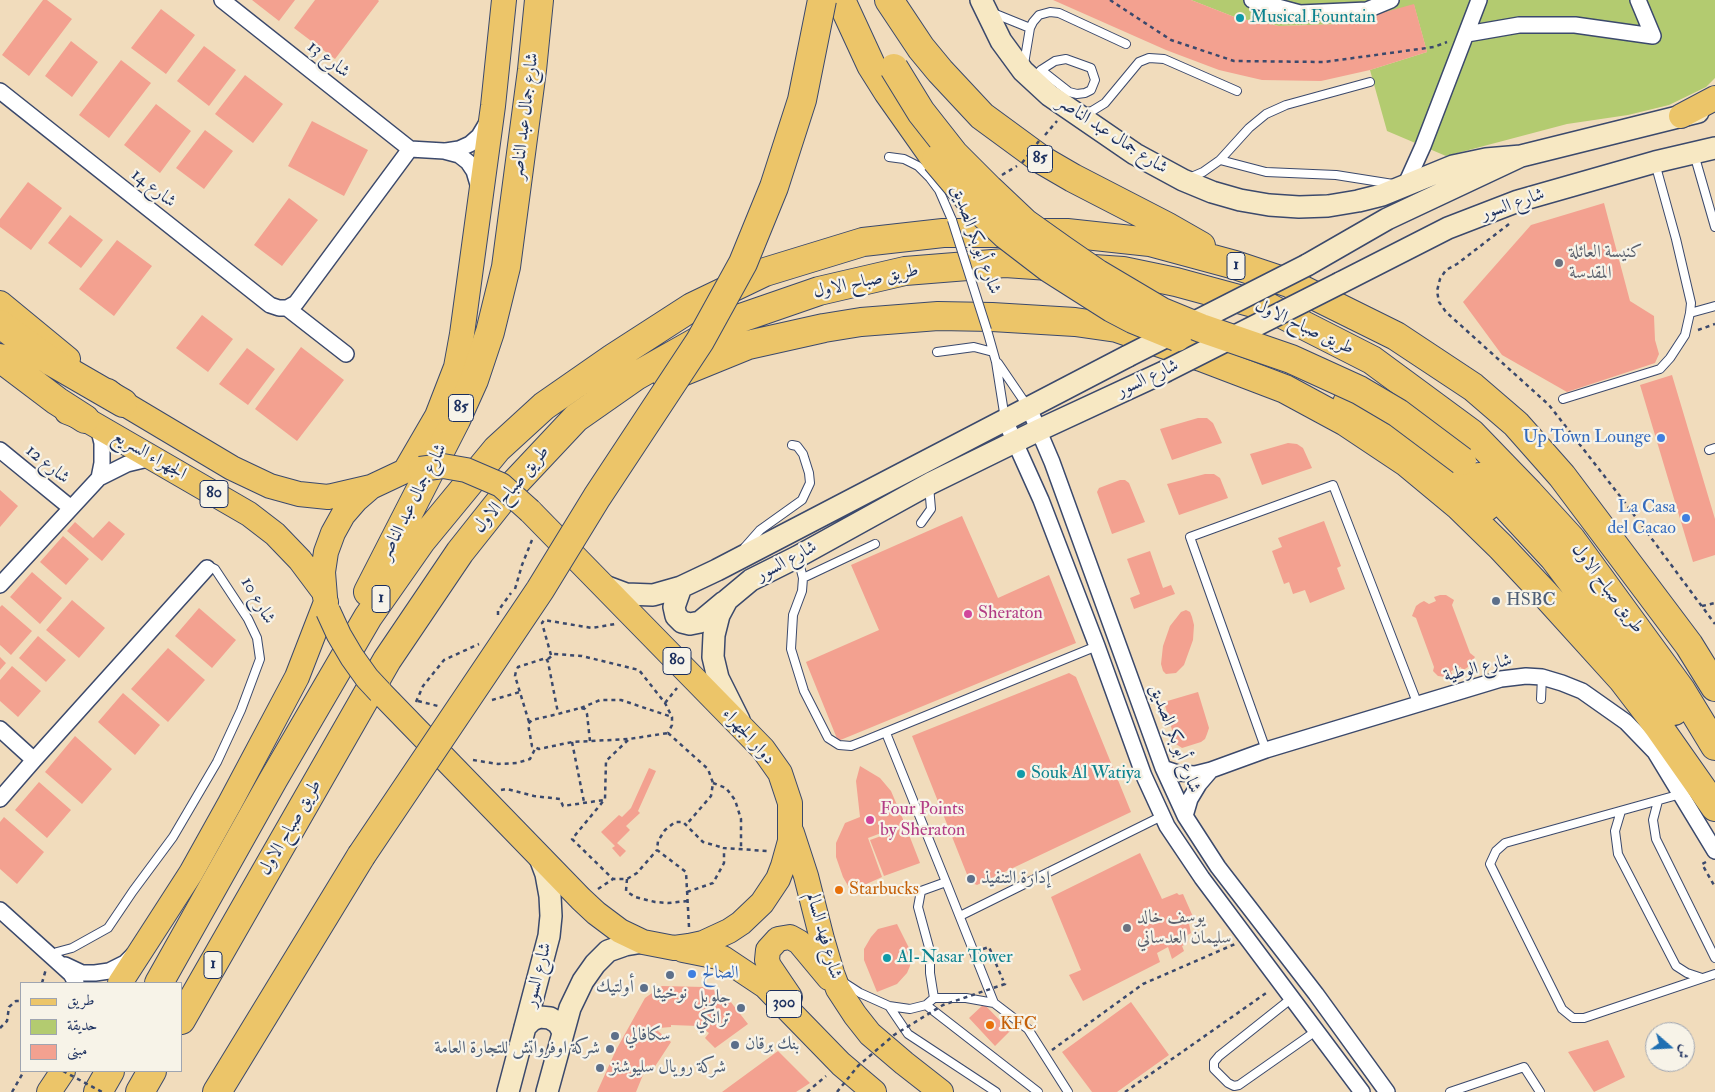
<!DOCTYPE html>
<html>
<head>
<meta charset="utf-8">
<style>
	body { margin:0 }
	#map { position:relative; width:1715px; height:1092px; overflow:hidden; background:#f1dcbc; font-family:"IM FELL Double Pica",Amiri,serif }
	canvas { display:block }
	.legend { position:absolute; left:20px; top:982px; width:162px; height:90px; box-sizing:border-box; background:#f7f3e8; border:1px solid #9fa5b1; margin:0; padding:6px 9px; list-style:none; font-size:15px; color:#1b2f5e }
	.legend li { display:flex; align-items:center; gap:10px; height:25px }
	.legend b { width:25px; border:1px solid #9fa5b1 }
	.north { position:absolute; left:1645px; top:1022px; width:50px; height:50px; box-sizing:border-box; background:#f7f3e8; border:1px solid #9fa5b1; border-radius:50%; rotate:109deg; font-size:14px; font-weight:700; line-height:20px; text-align:center; color:#1b2f5e }
	.north::after { content:''; display:block; margin:auto; width:18px; height:22px; background:#1f6fb2; clip-path:polygon(50% 0,100% 100%,50% 72%,0 100%) }
</style>
</head>
<body>
<div id="map">
<canvas width="1715" height="1092"></canvas>
<ul class="legend">
<li><b style="height:6px;background:#ecc569"></b>طريق</li>
<li><b style="height:14px;background:#b3cb70"></b>حديقة</li>
<li><b style="height:14px;background:#f3a190"></b>مبنى</li>
</ul>
<div class="north">ش</div>
</div>
<script>
const context = document.querySelector('canvas').getContext('2d');
context.lineJoin = 'round';
function paint(path, color) {
  context.fillStyle = color;
  context.fill(path, 'evenodd');
}
function poly(rows) {
  const path = new Path2D();
  for (const r of rows) {
    path.moveTo(r[0], r[1]);
    for (let i = 2; i < r.length; i += 2) path.lineTo(r[i], r[i + 1]);
  }
  return path;
}
function strokePath(path, color, width, dash) {
  context.strokeStyle = color;
  context.lineWidth = width;
  context.lineCap = dash ? 'butt' : 'round';
  context.setLineDash(dash || []);
  context.stroke(path);
}
function write(font, color, halo, rows, align = 'center') {
  context.font = font + ' "IM FELL Double Pica",Amiri,serif';
  context.lineWidth = 4.5;
  context.setLineDash([]);
  context.textBaseline = 'middle';
  context.strokeStyle = halo;
  context.fillStyle = color;
  for (const [text, x, y, turn = 0] of rows) {
    context.save();
    context.translate(x, y);
    context.rotate((+turn || 0) * Math.PI / 180);
    context.textAlign = isNaN(turn) ? turn : align;
    if (halo) context.strokeText(text, 0, 0);
    context.fillText(text, 0, 0);
    context.restore();
  }
}
paint(poly([
	[1191,0,1715,0,1715,78,1706,87,1669,105,1628,115,1567,124,1446,156,1387,131,1370,70,1427,52,1414,5,1342,24,1279,26,1237,18]
]), '#b3cb70');
paint(poly([
	[43,0,47,0,72,19,29,76,2,55],
	[252,0,295,0,279,21],
	[315,0,378,0,379,1,335,59,294,28],
	[1053,0,1191,0,1237,18,1279,26,1342,24,1414,4,1427,52,1370,70,1321,81,1262,80,1219,70,1166,50],
	[161,9,195,35,166,74,131,48],
	[71,41,98,62,72,97,45,76],
	[204,46,236,70,209,106,177,81],
	[121,60,151,83,109,138,79,115],
	[245,75,283,104,253,143,215,114],
	[156,104,191,131,160,173,124,145],
	[312,121,368,150,344,196,288,166],
	[205,130,233,151,204,189,176,168],
	[28,182,62,208,31,250,0,227,0,219],
	[289,198,318,220,282,266,254,245],
	[1604,203,1630,301,1654,316,1655,340,1659,354,1655,363,1567,392,1502,355,1463,302,1531,225],
	[70,215,103,240,81,268,48,243],
	[117,240,152,266,114,316,79,289],
	[202,315,233,339,208,372,176,348],
	[301,347,344,380,297,441,255,409],
	[247,348,275,369,248,405,219,384],
	[1672,375,1715,519,1715,555,1693,562,1640,385],
	[1198,418,1207,418,1213,423,1222,443,1172,460,1160,429],
	[1288,443,1297,444,1303,448,1312,468,1262,485,1250,454],
	[1205,474,1214,474,1220,478,1228,498,1179,515,1167,484],
	[1120,480,1125,480,1129,483,1145,522,1112,534,1097,492,1099,488],
	[0,490,18,506,0,527],
	[962,516,998,598,1049,575,1076,643,838,741,806,662,879,630,851,565],
	[109,521,125,534,102,561,67,531,75,522,93,538],
	[1324,521,1341,566,1337,568,1345,589,1310,603,1305,590,1293,594,1289,582,1284,584,1272,551,1282,547,1278,538],
	[63,536,89,559,66,585,40,562],
	[1150,551,1163,588,1171,585,1175,594,1134,609,1130,598,1140,594,1127,559],
	[32,572,62,598,40,624,10,597],
	[1440,595,1446,595,1454,600,1452,605,1470,653,1475,657,1468,667,1462,671,1461,667,1451,671,1452,674,1445,677,1438,676,1433,671,1434,667,1416,618,1412,616,1416,606,1420,603,1424,601,1429,604,1436,601,1434,597],
	[72,600,105,628,79,658,46,630],
	[2,605,32,631,11,655,0,645,0,607],
	[199,608,236,640,212,668,175,636],
	[1186,610,1190,612,1192,617,1194,625,1193,640,1184,665,1176,673,1166,674,1163,671,1161,664,1163,646,1170,626,1181,612],
	[38,636,66,660,46,682,19,658],
	[168,648,205,680,168,722,131,689],
	[0,657,6,663,0,670],
	[12,666,41,691,18,717,0,701,0,680],
	[1069,673,1076,677,1131,812,977,885,970,882,912,736],
	[1198,692,1209,728,1207,734,1205,739,1201,742,1182,748,1176,744,1164,702],
	[123,693,160,725,135,755,98,722],
	[75,736,112,769,82,804,45,772],
	[860,766,880,778,891,791,905,824,868,838,882,877,851,891,843,877,836,857,836,843,845,823,860,817,856,781],
	[649,768,656,771,638,811,640,813,626,826,630,830,617,843,626,851,620,857,612,848,615,846,601,832,619,815,622,817,631,808],
	[39,782,71,810,47,838,15,810],
	[4,817,44,852,17,884,0,869,0,822],
	[906,827,920,863,884,876,870,840],
	[1140,853,1162,899,1177,893,1179,895,1183,894,1194,919,1189,924,1191,933,1186,936,1188,943,1182,946,1184,951,1172,959,1168,947,1157,953,1160,962,1083,1001,1069,975,1081,970,1051,897],
	[897,924,909,948,911,956,910,966,907,973,897,984,877,992,864,960,864,949,871,937,878,929],
	[662,986,704,987,714,990,730,1001,748,1024,715,1048,705,1038,709,1033,699,1026,671,1025,671,1027,659,1028,658,1031,671,1042,654,1068,647,1065,636,1092,597,1092,616,1050,645,998],
	[1131,1002,1169,1055,1117,1092,1092,1092,1062,1052],
	[984,1004,1010,1031,995,1046,969,1018],
	[1608,1040,1625,1077,1594,1092,1568,1052],
	[778,1051,810,1083,796,1092,722,1092]
]), '#f3a190');
const lane = poly([
	[993,13,1030,28],
	[1024,64,1030,28,1033,22,1039,15,1050,12,1059,13,1126,44],
	[1032,79,1041,70,1055,61,1066,59,1091,68,1095,80,1091,90,1085,93,1077,94,1069,92,1041,70],
	[1083,113,1092,111,1105,103,1139,62,1149,58,1164,59,1237,91],
	[1694,154,1715,227],
	[889,157,904,159,918,166,930,178,939,190,952,220],
	[1220,160,1266,172,1336,175,1393,184],
	[1189,178,1203,172,1220,160,1249,128,1266,114,1286,105,1370,82],
	[1690,313,1715,306],
	[987,330,996,362,1005,419],
	[937,352,974,347,993,352],
	[998,363,1028,407],
	[1563,399,1660,369,1670,358,1685,335,1690,313,1691,303,1676,239,1655,163],
	[1709,450,1715,448],
	[921,523,931,509,929,486],
	[745,547,760,530,802,500,810,483,809,473,803,454,797,446,792,445],
	[798,559,803,578,802,591,793,615,791,649,804,691,828,738,839,745,851,746,864,741,1097,646],
	[803,578,875,544],
	[1541,699,1542,677],
	[886,733,946,882],
	[1266,750,1190,537,1333,485,1418,705],
	[1681,794,1505,843,1496,851,1490,864,1562,1009,1573,1018,1584,1018,1715,974],
	[1658,801,1653,820,1656,839,1715,958],
	[1621,811,1615,831,1618,854,1676,966,1687,973,1702,978],
	[960,916,1162,816],
	[52,956,57,952,72,948,108,928,133,891,173,837,217,762,241,710,260,659,257,638,248,619,215,569,211,567,207,568],
	[843,982,860,993,889,1006,908,1034,996,1092],
	[934,998,930,973,930,951,918,907,921,891,946,882,994,1003],
	[1292,998,1219,1056,1214,1062,1214,1069,1228,1083,1234,1086,1239,1085,1316,1031],
	[926,1005,1038,1092],
	[889,1006,910,1009,926,1005,934,998,966,998,994,1003,1028,1029,1068,1092],
	[1450,1092,1524,1067,1540,1092]
]);
const street = poly([
	[222,0,410,149],
	[1252,0,1300,13,1367,10,1391,0],
	[1467,34,1519,25,1575,25,1653,36,1638,0],
	[0,91,270,305,279,308,287,308,296,303,410,149],
	[410,149,444,151,459,155,468,162,474,171,479,188],
	[446,151,459,149,470,144,479,136,488,121],
	[1405,186,1423,146,1479,0],
	[287,308,346,354],
	[1029,408,1052,462,1163,768,1185,816,1218,867,1316,994,1387,1092],
	[1005,420,1041,500,1097,646,1144,776,1167,826,1202,878,1362,1092],
	[98,427,102,443,102,463,99,478],
	[0,450,71,508],
	[0,585,99,478,127,464,152,458],
	[0,729,34,760],
	[1163,768,1178,773,1195,774,1211,770,1266,750,1501,679,1526,676,1542,677,1562,683,1582,691,1626,722,1655,752,1715,851],
	[0,799,34,760,207,568],
	[1185,816,1190,799,1199,784,1211,770],
	[0,910,71,974,76,983],
	[65,965,82,973,95,973,109,971,125,963,133,955]
]);
const secondary = poly([
	[981,0,1001,41,1023,71,1049,95,1135,154,1183,180,1212,192,1240,200,1269,205,1299,207,1328,206,1358,201,1382,195,1453,166,1486,159,1521,156],
	[1307,265,1387,219,1521,156,1698,112],
	[1340,283,1448,228,1518,201,1655,162,1715,148],
	[602,585,626,594,653,595,681,587,717,570,1128,356],
	[681,587,674,607,676,616,682,622,690,624,700,622,724,602],
	[739,720,718,678,713,657,714,635,719,615,727,600,751,580,797,557,931,483,1039,430,1164,372],
	[525,1027,532,1020,540,1017,550,1018,558,1023,563,1032],
	[508,1092,549,936,551,916,550,896,546,874,540,858],
	[547,1092,570,1008,583,981,595,964,608,951,625,945,643,942]
]);
const primary = poly([
	[1681,116,1715,98],
	[0,303,68,359],
	[108,391,123,403,232,468,270,486,299,494,328,497,371,487],
	[67,412,85,419,249,514,275,534,300,560,324,592],
	[405,471,437,416,456,367,462,334,493,106,504,0],
	[325,597,323,572,326,552,333,533,343,515,356,500,371,487,405,471,420,469],
	[380,692,581,899,596,913,620,931,643,942,674,948,689,946,703,943,729,931,741,923,762,903,778,879,783,866,790,841,790,803,780,773,763,749,530,511],
	[792,833,806,876,822,939,832,973,838,989,855,1015,870,1034,904,1063,941,1092],
	[683,950,723,958,765,986,841,1064,874,1092],
	[120,983,191,873,230,803,297,677,326,602],
	[790,997,769,966,767,960,768,950,778,939,790,937,799,942,829,978],
	[49,1092,63,1071]
]);
const highway = poly([
	[841,0,871,65,888,92,936,160],
	[889,0,921,48,940,71,982,116,1042,160,1073,178,1166,226,1201,246],
	[0,324,52,362,123,403],
	[0,358,57,401,85,419],
	[667,378,748,345,824,328,861,322,938,316,992,317,1075,322,1117,328,1201,357,1285,389,1346,422,1406,462,1459,506,1501,547,1545,594,1622,679,1658,726,1715,807],
	[1347,403,1385,425,1446,468,1486,507],
	[1479,477,1554,558,1607,628,1674,711],
	[368,592,456,420,474,380,490,332,506,267,532,70,539,0],
	[159,983,273,780,368,617,422,540,497,449,544,406,613,358,692,307,765,272,863,242,943,233,1067,233,1150,242,1235,265,1289,283,1396,336,1473,387,1516,424,1562,476,1689,645,1715,687],
	[181,1020,387,660,460,552,514,484,576,418,636,376,735,320,819,291,905,271,1005,263,1123,271,1176,282,1268,307,1372,360,1471,433,1529,493,1571,539,1681,690,1715,746],
	[98,1092,110,1071],
	[140,1092,152,1071],
	[217,1092,361,856]
]);
strokePath(lane, '#3b496c', 10);
strokePath(street, '#3b496c', 18);
strokePath(secondary, '#3b496c', 24);
strokePath(primary, '#3b496c', 26);
strokePath(highway, '#3b496c', 30);
strokePath(poly([
	[1110,0,1171,40,1234,61,1324,62,1434,47,1447,42],
	[1045,135,1057,121],
	[1002,175,1017,166],
	[1509,224,1457,264,1446,270,1440,279,1437,291,1439,302,1446,312,1549,405,1623,500,1715,624],
	[1698,330,1715,324],
	[515,589,522,565,532,540],
	[1702,606,1715,603],
	[498,615,498,611,511,593],
	[551,655,542,623,544,620,592,628,615,624],
	[548,659,554,654,582,656,639,670,665,703,672,717,672,725,668,733],
	[492,700,520,692],
	[418,701,438,706],
	[416,702,423,686,444,660,479,644],
	[665,703,677,688],
	[581,708,600,700,621,700,672,717],
	[529,722,515,676,516,671,518,667,546,658,548,662,558,713],
	[668,733,708,769,713,783,711,796,686,825],
	[628,740,606,761,605,799,572,839,613,879,627,879,637,873,657,850],
	[590,741,587,714,585,709,580,708,558,714,532,720,528,724,532,746,539,749,572,742,629,739,668,733],
	[572,742,584,802],
	[473,760,498,764,517,763,530,759,535,749],
	[713,783,726,788,735,800,741,819,741,849],
	[501,790,507,789,534,796,560,799,563,806,604,800],
	[1706,862,1702,864,1715,887],
	[627,879,626,891,635,897,655,902,668,903,688,901],
	[598,889,613,879],
	[687,892,713,883,724,863,724,848,767,851],
	[689,927,686,872,657,850,658,841,665,830,675,822,683,822,703,842,724,848],
	[983,949,989,947,1002,978],
	[42,983,46,969],
	[0,1028,7,1021,9,1007,16,1001,21,1001],
	[1052,1050,1143,984,1235,944],
	[12,1092,24,1071],
	[807,1092,826,1076],
	[1125,1092,1269,991]
]), '#3b496c', 2.5, [4, 4]);
strokePath(lane, '#fff', 8);
strokePath(street, '#fff', 15);
strokePath(secondary, '#f7e8c3', 21);
strokePath(primary, '#ecc569', 24);
strokePath(highway, '#ecc569', 28);
const laneBridge = poly([
	[952,220,987,330]
]);
const secondaryBridge = poly([
	[1128,356,1307,265],
	[1164,372,1340,283]
]);
const primaryBridge = poly([
	[420,469,443,466,466,470,501,485,530,511],
	[328,611,339,635,352,657,367,678,380,692]
]);
const highwayBridge = poly([
	[894,68,921,112,954,154,989,189,1025,223,1063,250,1098,274,1162,312,1201,328,1291,359,1359,390,1398,413,1462,461],
	[936,160,974,205,1006,235,1049,268,1112,308,1133,319,1177,337],
	[361,856,540,590,597,497,700,341,743,263,774,187,802,100,822,0]
]);
strokePath(laneBridge, '#3b496c', 10, []);
strokePath(secondaryBridge, '#3b496c', 24, []);
strokePath(primaryBridge, '#3b496c', 26, []);
strokePath(highwayBridge, '#3b496c', 30, []);
strokePath(poly([
	[1022,163,1039,141],
	[63,1071,102,1092],
	[837,1092,858,1066,894,1035,943,1005,1005,984,1002,978]
]), '#3b496c', 2.5, [4, 4]);
strokePath(laneBridge, '#fff', 8);
strokePath(secondaryBridge, '#f7e8c3', 21);
strokePath(primaryBridge, '#ecc569', 24);
strokePath(highwayBridge, '#ecc569', 28);
for (const [x, y, r, color] of [
	[1240,18,5,"#0f9aa8"],
	[1559,263,5,"#6b7280"],
	[1661,438,5,"#3f7fe0"],
	[1686,518,5,"#3f7fe0"],
	[1496,601,5,"#5c6f8a"],
	[968,614,5,"#d1479c"],
	[1021,774,5,"#0f9aa8"],
	[870,820,5,"#d1479c"],
	[971,879,5,"#5c6f8a"],
	[839,890,5,"#e8710a"],
	[1127,928,5,"#6b7280"],
	[887,958,5,"#0f9aa8"],
	[692,974,5,"#3f7fe0"],
	[670,975,5,"#5c6f8a"],
	[644,988,5,"#5c6f8a"],
	[741,1008,5,"#5c6f8a"],
	[990,1025,5,"#e8710a"],
	[615,1036,5,"#5c6f8a"],
	[735,1045,5,"#5c6f8a"],
	[610,1049,5,"#5c6f8a"],
	[600,1068,5,"#5c6f8a"]
]) {
  const dot = new Path2D();
  dot.arc(x, y, r, 0, 2 * Math.PI);
  context.fillStyle = color;
  context.fill(dot);
  strokePath(dot, '#f7f3e8', 2);
}
for (const [x, y, w] of [
	[1040,159,25],
	[1236,266,18],
	[461,408,25],
	[214,494,28],
	[381,599,18],
	[677,661,28],
	[213,965,18],
	[784,1004,35]
]) {
  const box = new Path2D();
  box.roundRect(x - w / 2, y - 13.5, w, 27, 4);
  context.fillStyle = '#f7f3e8';
  context.fill(box);
  strokePath(box, '#1b2f5e', 1);
}
write('bold 16px', '#1b2f5e', null, [
	["85",1040,159],
	["1",1236,266],
	["85",461,408],
	["80",214,494],
	["1",381,599],
	["80",677,661],
	["1",213,965],
	["300",784,1004]
]);
write('18px', '#0d838f', '#f7f3e8', [
	["Musical Fountain",1250,18],
	["Souk Al Watiya",1031,774],
	["Al-Nasar Tower",897,958]
], 'left');
write('18px', '#1b2f5e', '#f7f3e8', [
	["شارع 13",328,60,38],
	["شارع جمال عبد الناصر",526,116,-83],
	["شارع جمال عبد الناصر",1112,136,33],
	["شارع 14",153,189,38],
	["شارع السور",1513,205,-19],
	["شارع أبو بكر الصديق",975,240,70],
	["طريق صباح الاول",866,282,-12],
	["طريق صباح الاول",1304,328,25],
	["شارع السور",1148,379,-25],
	["الجهراء السريع",149,456,30],
	["شارع 12",47,465,39],
	["طريق صباح الاول",512,490,-50],
	["شارع جمال عبد الناصر",414,502,-63],
	["شارع السور",787,562,-28],
	["طريق صباح الاول",1607,589,53],
	["شارع 10",257,601,60],
	["شارع الوطية",1478,669,-14],
	["دوار الجهراء",748,737,48],
	["شارع أبو بكر الصديق",1174,739,69],
	["طريق صباح الاول",291,828,-60],
	["شارع فهد السالم",823,936,74],
	["شارع السور",539,975,-76]
]);
write('18px', '#5b616d', '#f7f3e8', [
	["كنيسة العائلة",1569,253],
	["المقدسة",1569,274],
	["يوسف خالد",1137,918],
	["سليمان العدساني",1137,939]
], 'left');
write('18px', '#366cbe', '#f7f3e8', [
	["Up Town Lounge",1651,438],
	["La Casa",1676,508],
	["del Cacao",1676,529],
	["الصالح",702,974,"left"]
], 'right');
write('18px', '#4e5e75', '#f7f3e8', [
	["HSBC",1506,601],
	["إدارة التنفيذ",981,879],
	["أولتيك",634,988,"right"],
	["نوخيثا",670,994,"center"],
	["جلوبل",731,998,"right"],
	["ترانكي",731,1019,"right"],
	["سكافالي",625,1036],
	["بنك برقان",745,1045],
	["شركة اوفرواتش للتجارة العامة",600,1049,"right"],
	["شركة رويال سليوشنز",610,1068]
], 'left');
write('18px', '#b23c85', '#f7f3e8', [
	["Sheraton",978,614],
	["Four Points",880,810],
	["by Sheraton",880,831]
], 'left');
write('18px', '#c56008', '#f7f3e8', [
	["Starbucks",849,890],
	["KFC",1000,1025]
], 'left');
</script>
</body>
</html>
